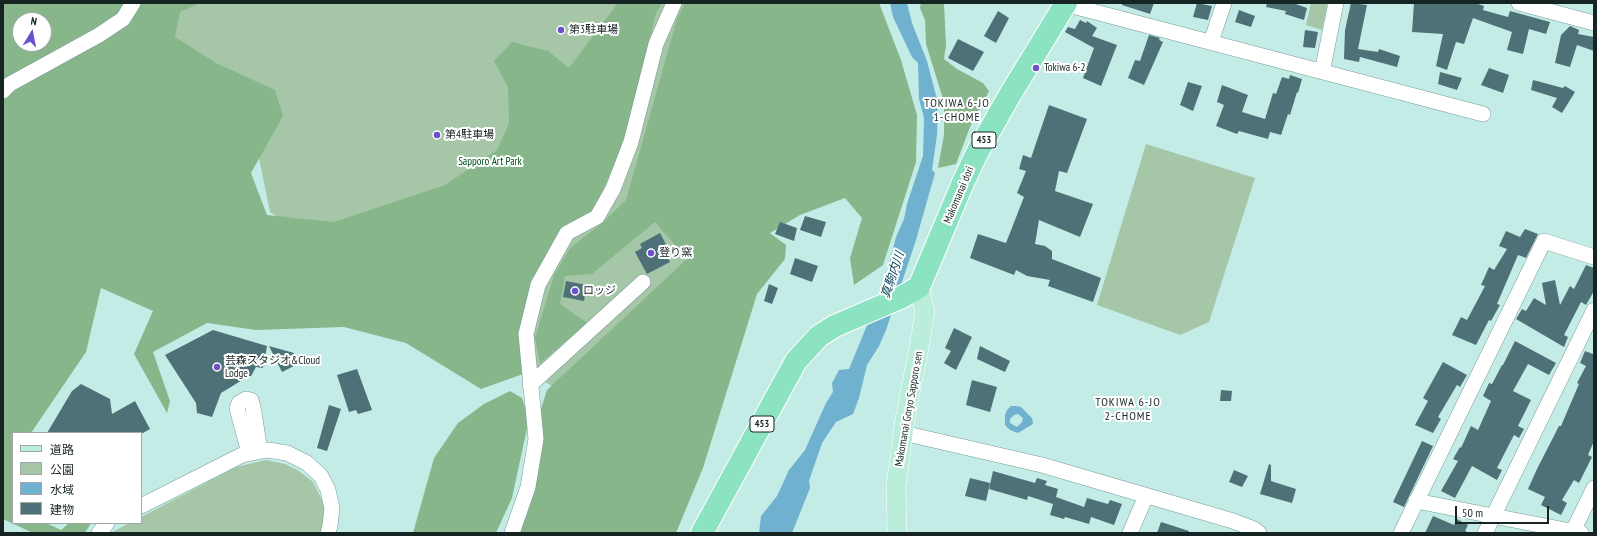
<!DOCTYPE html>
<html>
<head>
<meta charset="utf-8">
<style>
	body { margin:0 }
	#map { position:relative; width:1597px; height:536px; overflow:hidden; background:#c4ece7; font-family:"PT Sans Narrow","Noto Sans JP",sans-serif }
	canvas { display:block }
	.frame { position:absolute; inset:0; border:4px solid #162524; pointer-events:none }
	.legend { position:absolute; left:12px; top:432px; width:130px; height:92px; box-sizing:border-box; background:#fff; border:1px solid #a2a8a7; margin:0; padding:5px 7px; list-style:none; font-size:12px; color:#162524 }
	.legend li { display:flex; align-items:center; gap:8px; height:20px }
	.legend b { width:20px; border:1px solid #a2a8a7 }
	.north { position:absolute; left:12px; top:12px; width:40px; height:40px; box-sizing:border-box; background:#fff; border:1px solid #a2a8a7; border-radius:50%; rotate:10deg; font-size:11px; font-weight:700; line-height:16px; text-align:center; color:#162524 }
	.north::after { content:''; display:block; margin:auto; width:14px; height:18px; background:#6b52cb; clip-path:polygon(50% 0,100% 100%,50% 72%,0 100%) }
	.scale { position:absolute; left:1455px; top:506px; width:94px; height:18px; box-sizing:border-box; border:2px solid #162524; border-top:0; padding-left:5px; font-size:12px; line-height:14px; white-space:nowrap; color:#162524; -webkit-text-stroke:3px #fff; paint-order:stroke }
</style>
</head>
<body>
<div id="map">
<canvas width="1597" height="536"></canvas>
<div class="frame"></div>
<ul class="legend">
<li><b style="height:5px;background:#baeeda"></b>道路</li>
<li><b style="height:11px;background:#a5c7a8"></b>公園</li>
<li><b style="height:11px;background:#6fb1ce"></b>水域</li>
<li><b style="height:11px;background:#4d7177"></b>建物</li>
</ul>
<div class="north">N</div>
<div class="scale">50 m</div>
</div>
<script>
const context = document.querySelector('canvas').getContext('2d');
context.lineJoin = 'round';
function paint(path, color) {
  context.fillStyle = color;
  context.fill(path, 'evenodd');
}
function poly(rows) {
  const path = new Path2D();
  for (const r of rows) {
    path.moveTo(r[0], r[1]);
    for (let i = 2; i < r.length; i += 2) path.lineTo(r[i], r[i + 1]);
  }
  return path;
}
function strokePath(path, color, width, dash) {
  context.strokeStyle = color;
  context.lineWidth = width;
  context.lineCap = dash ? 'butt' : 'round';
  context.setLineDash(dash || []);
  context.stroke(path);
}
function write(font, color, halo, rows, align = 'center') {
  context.font = font + ' "PT Sans Narrow","Noto Sans JP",sans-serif';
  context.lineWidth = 4;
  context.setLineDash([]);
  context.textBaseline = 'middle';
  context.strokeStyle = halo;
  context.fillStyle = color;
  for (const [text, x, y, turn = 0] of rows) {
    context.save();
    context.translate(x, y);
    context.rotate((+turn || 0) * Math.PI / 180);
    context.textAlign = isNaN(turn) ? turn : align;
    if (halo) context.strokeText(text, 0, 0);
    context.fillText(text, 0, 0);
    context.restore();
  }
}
paint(poly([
	[166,3,699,3,646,188,688,264,563,393,270,212,254,134,149,27],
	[1311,3,1325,3,1327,6,1322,30,1306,25],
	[1146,144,1255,178,1209,322,1180,335,1097,305],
	[266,460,285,464,299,471,313,482,322,500,325,515,323,528,320,533,111,533,129,523,141,523,141,517,236,467]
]), '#a5c7a8');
paint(poly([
	[3,3,200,3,180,12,175,37,216,63,275,90,283,116,251,173,267,215,334,222,445,185,497,150,509,123,508,87,494,61,512,42,548,51,569,68,618,3,662,3,656,13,626,138,593,212,563,227,531,281,521,332,526,373,481,389,406,343,344,327,256,330,207,323,153,352,170,401,167,413,134,354,153,311,101,288,86,352,31,433,13,433,13,523,46,523,61,530,69,523,91,523,85,533,33,533,3,519],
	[20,20,44,20,44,44,20,44],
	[685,3,879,3,901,60,917,115,916,162,883,265,854,285,850,258,862,218,845,198,800,215,770,233,786,245,785,259,757,294,703,468,676,533,518,533,538,418,547,390,689,257,676,246,655,222,592,274,565,276,560,304,587,323,540,363,535,338,554,275,571,247,601,224,626,200,677,19],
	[921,3,944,3,946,45,944,59,957,69,983,83,989,91,970,127,956,164,938,168,944,135,944,102,926,44,925,20,920,8],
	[510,391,522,398,529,419,512,498,496,533,413,533,434,458,458,423,484,404]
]), '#87b68b');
paint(poly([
	[890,3,907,3,912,23,927,61,938,103,937,135,932,170,935,173,916,240,886,330,879,346,867,365,859,398,853,414,836,422,822,443,809,481,810,488,792,533,759,533,761,516,777,496,789,470,805,450,826,403,833,392,832,383,839,370,849,369,884,284,896,237,904,219,907,204,923,156,924,118,919,99,918,63,912,57,893,17],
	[1011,406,1016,406,1021,407,1032,418,1033,424,1018,433,1010,430,1005,425,1005,415,1007,410],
	[1018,414,1023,418,1022,422,1017,427,1010,423,1010,419,1014,415]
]), '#6fb1ce');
paint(poly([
	[1122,3,1154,3,1150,14,1122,5],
	[1197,3,1212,6,1208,20,1193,17],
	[1267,3,1293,3,1307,8,1304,20,1285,14,1286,11,1266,7],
	[1351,3,1367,5,1358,49,1378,52,1379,49,1400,56,1397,67,1360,57,1359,62,1344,59,1345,30],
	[1414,3,1475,3,1484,6,1483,10,1508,17,1510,11,1550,22,1546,34,1529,29,1523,54,1507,50,1512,32,1473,18,1464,44,1456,42,1447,70,1436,66,1443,34,1412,32],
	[1239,10,1255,16,1251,27,1235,22],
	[998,11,1009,18,996,43,984,36],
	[1080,20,1086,23,1087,21,1097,28,1092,36,1117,45,1101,86,1083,78,1094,48,1065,32,1068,27,1075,29],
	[1570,26,1579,30,1578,34,1594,37,1594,51,1577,45,1570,67,1555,63,1561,35],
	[1305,30,1318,32,1315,48,1303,47],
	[1149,35,1160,38,1159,40,1163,42,1144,85,1128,78,1135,60,1140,61],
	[958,39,984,52,973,71,948,58],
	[1489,68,1509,75,1503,93,1481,85],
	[1440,72,1462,78,1457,90,1438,84],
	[1290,75,1302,79,1298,93,1297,92,1290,115,1288,114,1281,135,1270,132,1268,139,1239,131,1237,134,1216,126,1224,105,1217,102,1222,85,1248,95,1242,112,1265,119,1273,93,1276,94,1282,77,1289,79],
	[1533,80,1563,88,1565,86,1575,92,1562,113,1552,107,1557,98,1531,90],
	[1188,82,1202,86,1193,111,1180,105],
	[1049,105,1087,119,1067,173,1059,171,1055,191,1093,204,1080,237,1039,220,1035,244,1045,246,1052,251,1052,259,1101,278,1093,302,1048,286,1050,280,1027,276,1016,270,1014,275,970,258,978,234,1006,243,1024,197,1017,193,1026,171,1019,169,1023,155,1031,158],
	[805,216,826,222,821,237,800,230],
	[780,222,797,228,794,241,775,234],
	[1525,229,1538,234,1526,258,1518,255,1497,304,1500,305,1491,321,1489,320,1476,345,1452,335,1461,317,1467,320,1485,286,1481,285,1489,267,1494,270,1507,249,1499,246,1506,231,1520,237],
	[660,233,670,252,666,254,670,262,647,274,635,252,642,248,640,244],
	[795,258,818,266,812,282,790,274],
	[1586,265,1594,268,1594,291,1586,305,1581,302,1564,335,1568,337,1564,347,1516,319,1522,309,1526,311,1534,298,1546,305,1542,283,1555,280,1560,305,1570,286,1574,289],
	[566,281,587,285,584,301,563,297],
	[769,284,778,288,772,304,764,301],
	[954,328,972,337,956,370,944,363,951,351,945,348],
	[213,330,267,346,263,368,256,367,251,376,249,376,221,393,212,417,197,413,196,403,165,355],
	[1515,341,1556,363,1549,375,1528,364,1513,391,1531,400,1518,426,1524,429,1519,438,1514,435,1497,468,1502,470,1497,480,1472,466,1455,498,1441,491,1458,461,1453,459,1460,447,1461,448,1471,426,1478,430,1491,401,1483,396,1489,383,1492,384,1502,365,1503,365],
	[269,346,294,353,292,362,294,366,282,372],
	[980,346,1010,361,1005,372,977,359],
	[1585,351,1593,354,1594,352,1594,441,1588,455,1592,457,1579,483,1574,480,1562,500,1567,503,1561,515,1541,505,1545,497,1528,489,1537,469,1559,426,1561,426,1579,384,1577,383,1586,366,1580,363],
	[1443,362,1467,375,1460,387,1457,385,1438,417,1441,419,1433,433,1415,425,1428,401,1423,398],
	[357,369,372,410,358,414,356,410,349,412,337,375],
	[972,380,997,387,990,412,966,405],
	[81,384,110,399,112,414,135,401,150,429,143,433,47,433,72,391],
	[1221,390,1232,391,1231,401,1220,401],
	[329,405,341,409,327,451,317,448],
	[1422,441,1433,446,1404,507,1393,502],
	[1269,464,1271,465,1271,481,1296,489,1292,503,1260,494],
	[1234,470,1248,476,1242,487,1229,482],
	[993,471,1035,483,1037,478,1047,481,1045,485,1058,489,1056,497,1084,507,1087,498,1108,504,1110,500,1122,504,1114,525,1091,517,1089,524,1065,517,1064,519,1050,515,1053,504,1028,496,1027,500,989,489],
	[970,478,990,483,986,501,965,496],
	[1433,516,1454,525,1457,519,1468,525,1465,531,1470,533,1425,533],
	[1161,522,1189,531,1188,533,1157,533]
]), '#4d7177');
const minor = poly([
	[1519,3,1594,23],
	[1065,4,1483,114],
	[1211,42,1224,3],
	[1322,72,1336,3],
	[3,91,10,84,99,35,123,19,133,3],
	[530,385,643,282],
	[903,433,1042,465,1233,521,1254,529,1259,533],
	[249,453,237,408,239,403,246,399,251,400,253,407,260,451],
	[1416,501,1581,533],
	[141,506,242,455,268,450,287,453,307,463,321,476,328,490,332,508,330,526,328,533],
	[99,533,107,523],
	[512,533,528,487,536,439,526,334,538,285,567,233,597,217,613,189,631,142,656,44,674,3],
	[1130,533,1146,496],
	[1401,533,1544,241,1594,257],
	[1485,533,1594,310],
	[1572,533,1594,488]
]);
const major = poly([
	[897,533,896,486,905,419,920,342,925,311,919,287]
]);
const highway = poly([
	[702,533,796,361,819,336,835,326,900,298,919,287,962,185,977,153,1008,98,1066,3]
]);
strokePath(minor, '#779c98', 16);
strokePath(major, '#fff', 20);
strokePath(highway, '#fff', 24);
strokePath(minor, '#fff', 15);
strokePath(major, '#baeeda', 19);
strokePath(highway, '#8ce3c1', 22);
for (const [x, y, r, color] of [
	[561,30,4,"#6b52cb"],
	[1036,68,4,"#6b52cb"],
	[437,135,4,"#6b52cb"],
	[651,253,4,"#6b52cb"],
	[575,291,4,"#6b52cb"],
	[217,367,4,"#6b52cb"]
]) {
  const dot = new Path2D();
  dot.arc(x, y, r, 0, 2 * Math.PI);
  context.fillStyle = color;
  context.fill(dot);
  strokePath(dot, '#fff', 1.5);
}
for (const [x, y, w] of [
	[984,140,24],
	[762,424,24]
]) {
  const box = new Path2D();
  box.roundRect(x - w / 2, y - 8, w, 16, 3);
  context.fillStyle = '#fff';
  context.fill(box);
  strokePath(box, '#162524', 1);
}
write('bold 10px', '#162524', null, [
	["453",984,140],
	["453",762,424]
]);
write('11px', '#162524', '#fff', [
	["第3駐車場",569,30],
	["Tokiwa 6-2",1044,68],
	["第4駐車場",445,135],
	["登り窯",659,253],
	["ロッジ",583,291],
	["芸森スタジオ&Cloud",225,361],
	["Lodge",225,374]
], 'left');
write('11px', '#004d18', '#fff', [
	["Sapporo Art Park",490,162]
]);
write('11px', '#162524', '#fff', [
	["Makomanai dori",959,195,-67],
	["Makomanai Goryo Sapporo sen",909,409,-80]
]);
context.letterSpacing = '1px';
write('12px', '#162524', '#fff', [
	["TOKIWA 6-JO",957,104],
	["1-CHOME",957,118],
	["TOKIWA 6-JO",1128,403],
	["2-CHOME",1128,417]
]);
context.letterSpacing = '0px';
write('italic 12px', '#074257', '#fff', [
	["真駒内川",893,275,-72]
]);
</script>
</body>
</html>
